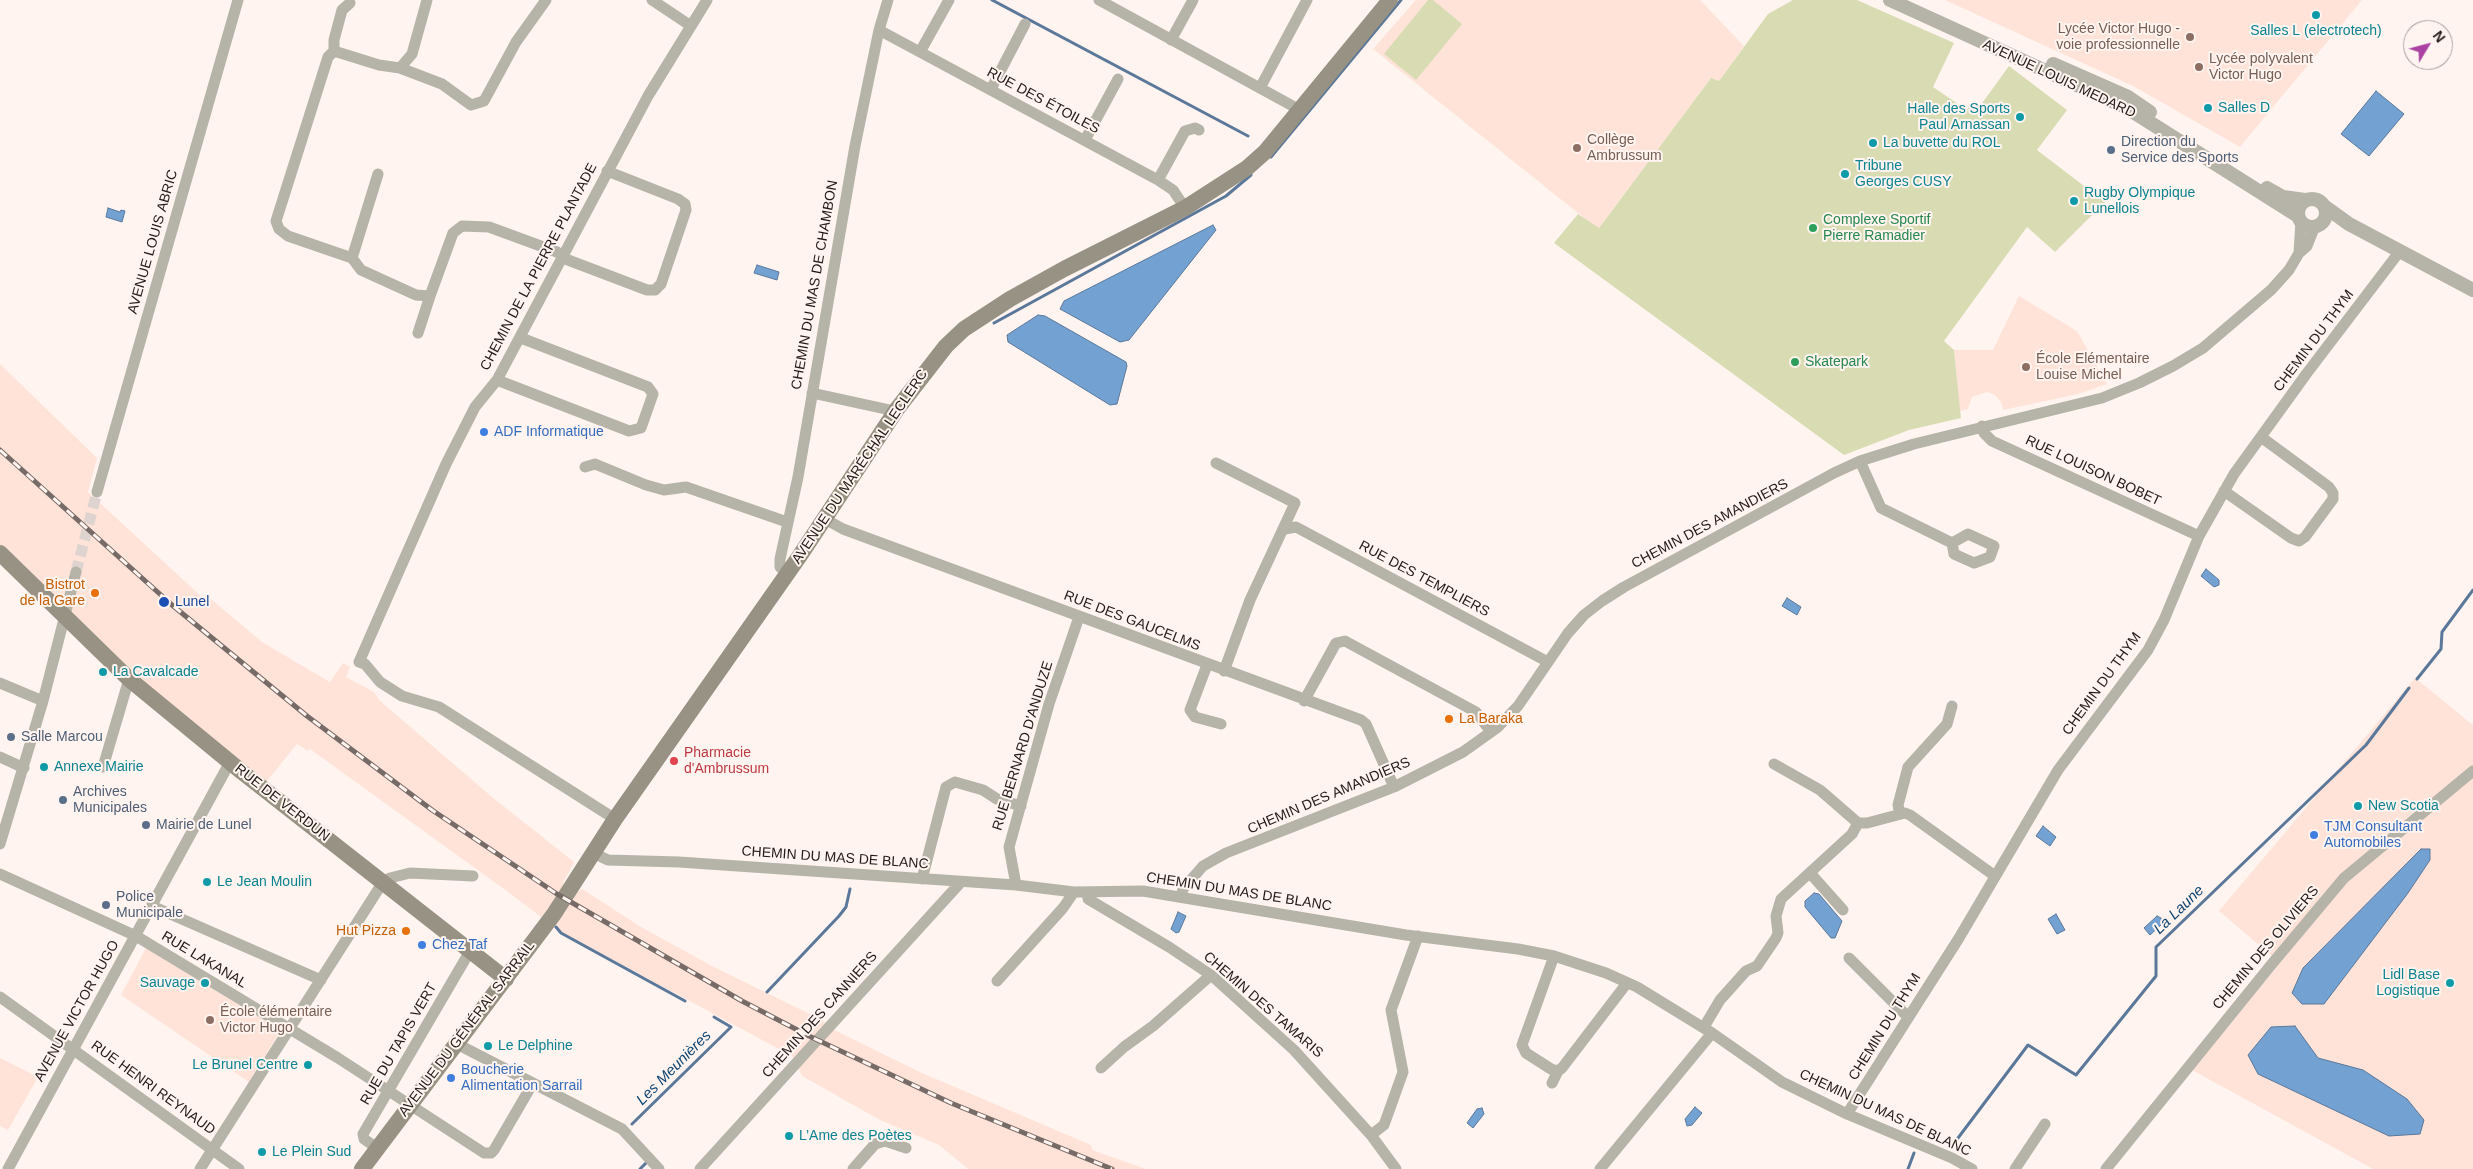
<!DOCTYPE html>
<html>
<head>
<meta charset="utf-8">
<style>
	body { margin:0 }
	#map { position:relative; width:2473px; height:1169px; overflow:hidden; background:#fff4ef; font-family:Helvetica,sans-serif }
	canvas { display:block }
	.north { position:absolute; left:2403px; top:20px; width:50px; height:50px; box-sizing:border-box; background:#fff4ef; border:1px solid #a79d99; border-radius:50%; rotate:53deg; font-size:14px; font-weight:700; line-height:20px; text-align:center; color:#241a17 }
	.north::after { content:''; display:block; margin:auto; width:18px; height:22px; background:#ab42a3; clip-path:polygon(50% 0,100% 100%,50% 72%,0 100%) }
</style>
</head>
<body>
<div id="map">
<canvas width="2473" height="1169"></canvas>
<div class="north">N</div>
</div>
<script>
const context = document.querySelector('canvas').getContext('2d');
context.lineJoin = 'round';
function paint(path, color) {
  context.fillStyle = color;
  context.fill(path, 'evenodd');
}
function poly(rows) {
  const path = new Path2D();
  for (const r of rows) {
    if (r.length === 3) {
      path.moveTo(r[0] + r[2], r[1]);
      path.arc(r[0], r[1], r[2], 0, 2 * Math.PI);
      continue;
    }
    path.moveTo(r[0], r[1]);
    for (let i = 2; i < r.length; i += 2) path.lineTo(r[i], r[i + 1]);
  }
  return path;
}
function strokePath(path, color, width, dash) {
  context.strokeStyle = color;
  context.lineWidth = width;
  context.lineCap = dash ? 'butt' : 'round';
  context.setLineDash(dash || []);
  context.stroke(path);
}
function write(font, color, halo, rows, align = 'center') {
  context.font = font + ' Helvetica,sans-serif';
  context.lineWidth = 4;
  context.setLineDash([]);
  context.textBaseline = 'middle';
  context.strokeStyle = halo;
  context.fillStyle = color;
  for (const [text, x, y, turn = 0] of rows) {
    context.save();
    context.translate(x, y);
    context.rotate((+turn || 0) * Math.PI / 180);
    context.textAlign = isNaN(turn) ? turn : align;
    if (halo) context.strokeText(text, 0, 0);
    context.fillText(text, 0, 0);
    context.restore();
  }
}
paint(poly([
	[1416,0,1700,0,1744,46,1719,81,1711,78,1598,229,1373,49],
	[1945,0,2362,0,2240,147,2133,86],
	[2019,296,2077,331,2107,384,2078,394,2003,410,2001,402,1995,395,1987,392,1972,397,1968,409,1960,411,1954,350,1993,350],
	[0,364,97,458,88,492,203,598,206,595,262,642,330,682,343,663,350,667,346,677,374,692,379,700,492,797,574,862,563,883,577,893,582,889,641,927,712,966,822,1020,834,1030,922,1073,1091,1145,1092,1150,1146,1169,968,1169,939,1145,880,1120,802,1076,792,1056,561,932,504,889,310,749,308,751,297,744,262,787,230,762,0,548],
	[2415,678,2473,725,2473,1169,2373,1169,2192,1070,2280,963,2219,911],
	[146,948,281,1030,249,1082,121,995],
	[0,1058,38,1077,8,1130,0,1126]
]), '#ffe3d8');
paint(poly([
	[1428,0,1433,0,1462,24,1416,80,1384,54],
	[1793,0,1857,0,1954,43,1933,87,1967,110,1973,102,1980,106,2009,66,2067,110,2037,150,2105,202,2055,252,2027,227,1944,341,1954,350,1961,418,1909,430,1844,455,1554,243,1578,214,1599,228,1711,78,1719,81,1768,14]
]), '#d9dcb3');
const water = poly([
	[2376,91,2404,114,2369,156,2341,134,2376,91],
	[108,208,120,212,121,210,125,211,122,222,106,217,108,208],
	[1213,225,1216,230,1129,340,1120,342,1060,309,1064,301,1213,225],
	[757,265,779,272,777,280,754,273,757,265],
	[1038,315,1045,316,1126,362,1127,366,1117,404,1110,405,1008,342,1007,335,1038,315],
	[2206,569,2219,580,2219,585,2214,587,2201,576,2206,569],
	[1787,598,1801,607,1797,615,1782,606,1787,598],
	[2043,826,2056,837,2050,846,2036,836,2043,826],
	[2421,849,2430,849,2430,860,2408,893,2324,1004,2302,1004,2292,993,2303,968,2421,849],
	[1814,893,1819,894,1842,921,1835,938,1831,938,1805,907,1805,901,1814,893],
	[1178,912,1186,916,1179,932,1176,933,1171,929,1178,912],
	[2056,914,2065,930,2057,934,2048,919,2056,914],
	[2157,916,2161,918,2163,923,2150,935,2144,928,2157,916],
	[2295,1026,2318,1058,2363,1070,2407,1099,2424,1120,2420,1134,2389,1136,2258,1074,2248,1055,2271,1027,2295,1026],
	[1695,1107,1702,1113,1692,1125,1687,1126,1685,1119,1695,1107],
	[1482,1108,1484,1114,1473,1128,1467,1123,1477,1109,1482,1108]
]);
paint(water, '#72a1d2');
strokePath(water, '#5b789a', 1);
strokePath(poly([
	[992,0,1248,136],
	[1271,157,1401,0],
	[994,323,1226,196,1251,175],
	[2417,679,2441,649,2442,632,2473,590],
	[556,927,561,933,685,1001],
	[767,992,839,916,846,907,850,889],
	[632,1124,731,1027,714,1017],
	[1952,1146,2028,1045,2076,1075,2156,976,2156,947,2366,745,2409,688],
	[640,1169,646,1163],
	[1908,1169,1914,1153]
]), '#5b789a', 3);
strokePath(poly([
	[76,572,97,492]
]), '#ded3cf', 11, [11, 5.5]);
strokePath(poly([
	[427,0,412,54,400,68,379,65,334,51,328,57,276,221,279,229,288,236,352,258,361,270,416,295,430,296,453,233,462,226,489,227,557,252,568,260,647,290,655,290,661,284,686,210,685,204,678,199,607,171],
	[652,0,691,26],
	[1099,0,1300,110],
	[879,30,1158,180,1173,190,1185,208],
	[1171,40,1193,0],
	[334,51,334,40,342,10,350,3],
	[920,52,949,0],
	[400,68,442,84,471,105,484,101,516,42,546,0],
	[1260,88,1307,0],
	[991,89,1025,24],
	[1085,140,1118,79],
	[1158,180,1185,131,1195,128,1199,130],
	[2299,253,2301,221],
	[352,258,378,174],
	[418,333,430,296],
	[497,380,629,431,641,428,653,394,648,387,521,338],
	[812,393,890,410,895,413],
	[1982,426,1984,433,1992,441,2199,536],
	[1860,461,1881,508,1952,543,1968,534,1994,546,1990,557,1974,563,1954,554,1952,543],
	[1216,463,1295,503,1250,600,1224,671],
	[585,467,595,464,646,485,664,490,686,487,787,522],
	[2224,491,2291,538,2299,541,2305,537,2333,499,2333,493,2329,487,2261,437],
	[97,492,238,0],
	[825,519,843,529,1361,720,1366,724,1394,787],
	[1285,529,1296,527,1548,662],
	[787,573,780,567,780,559,798,477,855,146,879,30,888,0],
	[1207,665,1190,710,1195,717,1221,724],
	[0,683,43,701],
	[1304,701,1336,643,1345,641,1476,712,1491,732],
	[0,757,24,768],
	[1774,764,1820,790,1858,823,1867,823,1905,813,1910,815,1995,876],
	[103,767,129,679],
	[1900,814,1898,805,1908,767,1947,724,1952,706],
	[615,819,439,707,402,696,380,682,365,664,359,662,446,464,475,407,497,380,648,96,707,0],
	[0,844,43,701,76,572],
	[593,853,608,860,679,862,1016,885,1074,892,1143,891,1406,935,1518,949,1554,956,1606,973,1637,987,1712,1033,1782,1082,1847,1114,1952,1158,1972,1169],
	[1810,873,1843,910],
	[0,874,136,936,338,1058,484,1153,491,1153,494,1150,533,1083],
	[922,879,946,787,955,782,983,790,997,799,1021,806],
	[1016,885,1009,847,1049,704,1079,617],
	[1088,892,1088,899,1169,947,1211,975,1294,1050,1371,1135,1396,1169],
	[1181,896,1183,889,1203,866,1226,853,1394,787,1463,752,1498,727,1518,706,1568,633,1584,615,1602,601,1624,587,1834,473,1860,461,1914,444,2102,398,2139,383,2173,366,2203,348,2271,290,2289,270,2299,253,2307,246,2315,226],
	[152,906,321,980],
	[1554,956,1522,1045,1526,1053,1551,1069,1558,1071,1562,1068,1627,983],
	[1849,958,1908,1017],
	[997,981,1063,908,1074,892],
	[0,997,239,1169],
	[1704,1027,1720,1000,1746,971,1757,966,1776,938,1778,933,1776,916,1781,899,1852,834,1858,823],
	[457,1044,622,1129,659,1169],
	[1101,1068,1124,1047,1153,1026,1211,975],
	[1552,1083,1558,1071],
	[1847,1114,1959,938,2058,770,2148,650,2164,620,2199,536,2234,474,2307,373,2400,251],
	[1371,1135,1384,1125,1403,1072,1391,1010,1418,936],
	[377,1148,364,1139,363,1134,470,951],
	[8,1169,230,762],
	[200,1169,383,882,390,878,410,873,473,876],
	[700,1169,961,882],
	[853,1169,875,1144,885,1141,906,1148],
	[1600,1169,1712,1033],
	[2015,1169,2045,1124],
	[2106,1169,2271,965,2344,878,2473,771]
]), '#b6b3a8', 11);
strokePath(poly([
	[1890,0,2127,108,2298,216],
	[2053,64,2128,97,2150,112],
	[2267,188,2283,197,2305,200],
	[2312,213,14],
	[2324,206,2349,224,2473,290]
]), '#b6b3a8', 14);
strokePath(poly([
	[0,553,129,679,242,772,506,979],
	[362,1169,554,914,615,819,799,557,897,409,946,346,964,329,1010,299,1064,269,1185,208,1247,168,1265,152,1390,0]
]), '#979283', 16);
const rail = poly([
	[0,450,172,605,307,716,432,810,557,894,742,1001,809,1036,951,1103,1112,1169]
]);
strokePath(rail, '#766b67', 5);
strokePath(rail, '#fff4ef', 3, [9]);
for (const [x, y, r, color] of [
	[2316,15,5,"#0f9aa8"],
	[2190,37,5,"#8d6e63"],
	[2199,67,5,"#8d6e63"],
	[2208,108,5,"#0f9aa8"],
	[2020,117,5,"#0f9aa8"],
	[1873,143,5,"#0f9aa8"],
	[1577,148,5,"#8d6e63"],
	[2111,150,5,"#5c6f8a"],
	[1845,174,5,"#0f9aa8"],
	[2074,201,5,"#0f9aa8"],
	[1813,228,5,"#2e9e5b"],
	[1795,362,5,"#2e9e5b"],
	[2026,367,5,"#8d6e63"],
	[484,432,5,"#3f7fe0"],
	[95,593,5,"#e8710a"],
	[164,602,6,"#1a4fb4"],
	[103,672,5,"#0f9aa8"],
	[1449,719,5,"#e8710a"],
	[11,737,5,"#5c6f8a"],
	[674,761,5,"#e0444e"],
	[44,767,5,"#0f9aa8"],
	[63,800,5,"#5c6f8a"],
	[2358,806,5,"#0f9aa8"],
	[146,825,5,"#5c6f8a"],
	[2314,835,5,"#3f7fe0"],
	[207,882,5,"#0f9aa8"],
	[106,905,5,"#5c6f8a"],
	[406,931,5,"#e8710a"],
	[422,945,5,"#3f7fe0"],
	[205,983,5,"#0f9aa8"],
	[2450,983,5,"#0f9aa8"],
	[210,1020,5,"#8d6e63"],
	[488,1046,5,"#0f9aa8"],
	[308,1065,5,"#0f9aa8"],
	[451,1078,5,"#3f7fe0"],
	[789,1136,5,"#0f9aa8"],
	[262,1152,5,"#0f9aa8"]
]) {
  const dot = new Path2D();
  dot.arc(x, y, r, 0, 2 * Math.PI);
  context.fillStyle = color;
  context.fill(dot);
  strokePath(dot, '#fff4ef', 2);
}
write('14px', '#785e54', '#fff4ef', [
	["Lycée Victor Hugo -",2180,29,"right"],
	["voie professionnelle",2180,45,"right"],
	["Lycée polyvalent",2209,59],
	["Victor Hugo",2209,75],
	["Collège",1587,140],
	["Ambrussum",1587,156],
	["École Elémentaire",2036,359],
	["Louise Michel",2036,375],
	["École élémentaire",220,1012],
	["Victor Hugo",220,1028]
], 'left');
write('14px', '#0d838f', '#fff4ef', [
	["Salles L (electrotech)",2316,31,"center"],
	["Salles D",2218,108],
	["Halle des Sports",2010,109,"right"],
	["Paul Arnassan",2010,125,"right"],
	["La buvette du ROL",1883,143],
	["Tribune",1855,166],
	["Georges CUSY",1855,182],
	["Rugby Olympique",2084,193],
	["Lunellois",2084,209],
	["La Cavalcade",113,672],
	["Annexe Mairie",54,767],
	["New Scotia",2368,806],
	["Le Jean Moulin",217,882],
	["Lidl Base",2440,975,"right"],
	["Logistique",2440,991,"right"],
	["Sauvage",195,983,"right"],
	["Le Delphine",498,1046],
	["Le Brunel Centre",298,1065,"right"],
	["L’Ame des Poètes",799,1136],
	["Le Plein Sud",272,1152]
], 'left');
write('14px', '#241a17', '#fff4ef', [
	["AVENUE LOUIS MEDARD",2059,79,25],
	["RUE DES ÉTOILES",1043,101,28],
	["AVENUE LOUIS ABRIC",153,242,-74],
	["CHEMIN DE LA PIERRE PLANTADE",539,267,-62],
	["CHEMIN DU MAS DE CHAMBON",815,285,-80],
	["CHEMIN DU THYM",2314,341,-53],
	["AVENUE DU MARÉCHAL LECLERC",860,467,-56],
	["RUE LOUISON BOBET",2093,471,25],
	["CHEMIN DES AMANDIERS",1710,524,-28],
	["RUE DES TEMPLIERS",1424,579,28],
	["RUE DES GAUCELMS",1132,621,21],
	["CHEMIN DU THYM",2102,684,-54],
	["RUE BERNARD D'ANDUZE",1023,746,-73],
	["CHEMIN DES AMANDIERS",1329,796,-23],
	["RUE DE VERDUN",282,803,38],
	["CHEMIN DU MAS DE BLANC",835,858,4],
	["CHEMIN DU MAS DE BLANC",1239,892,9],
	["CHEMIN DES OLIVIERS",2266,948,-50],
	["RUE LAKANAL",204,960,31],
	["CHEMIN DES TAMARIS",1263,1005,41],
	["AVENUE VICTOR HUGO",77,1011,-61],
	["CHEMIN DES CANNIERS",820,1015,-48],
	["CHEMIN DU THYM",1885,1027,-58],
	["AVENUE DU GÉNÉRAL SARRAIL",467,1029,-53],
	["RUE DU TAPIS VERT",399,1044,-60],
	["RUE HENRI REYNAUD",153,1088,36],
	["CHEMIN DU MAS DE BLANC",1885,1113,25]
]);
write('14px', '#4e5e75', '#fff4ef', [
	["Direction du",2121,142],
	["Service des Sports",2121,158],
	["Salle Marcou",21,737],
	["Archives",73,792],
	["Municipales",73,808],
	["Mairie de Lunel",156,825],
	["Police",116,897],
	["Municipale",116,913]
], 'left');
write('14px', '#27864d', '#fff4ef', [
	["Complexe Sportif",1823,220],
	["Pierre Ramadier",1823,236],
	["Skatepark",1805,362]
], 'left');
write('14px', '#366cbe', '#fff4ef', [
	["ADF Informatique",494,432],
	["TJM Consultant",2324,827],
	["Automobiles",2324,843],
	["Chez Taf",432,945],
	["Boucherie",461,1070],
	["Alimentation Sarrail",461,1086]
], 'left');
write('14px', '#c56008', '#fff4ef', [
	["Bistrot",85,585],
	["de la Gare",85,601],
	["La Baraka",1459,719,"left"],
	["Hut Pizza",396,931]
], 'right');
write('14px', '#164399', '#fff4ef', [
	["Lunel",175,602]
], 'left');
write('14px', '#be3a42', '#fff4ef', [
	["Pharmacie",684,753],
	["d'Ambrussum",684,769]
], 'left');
write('italic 15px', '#0e4371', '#fff4ef', [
	["La Laune",2179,910,-44],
	["Les Meunières",674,1068,-45]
]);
</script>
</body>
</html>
